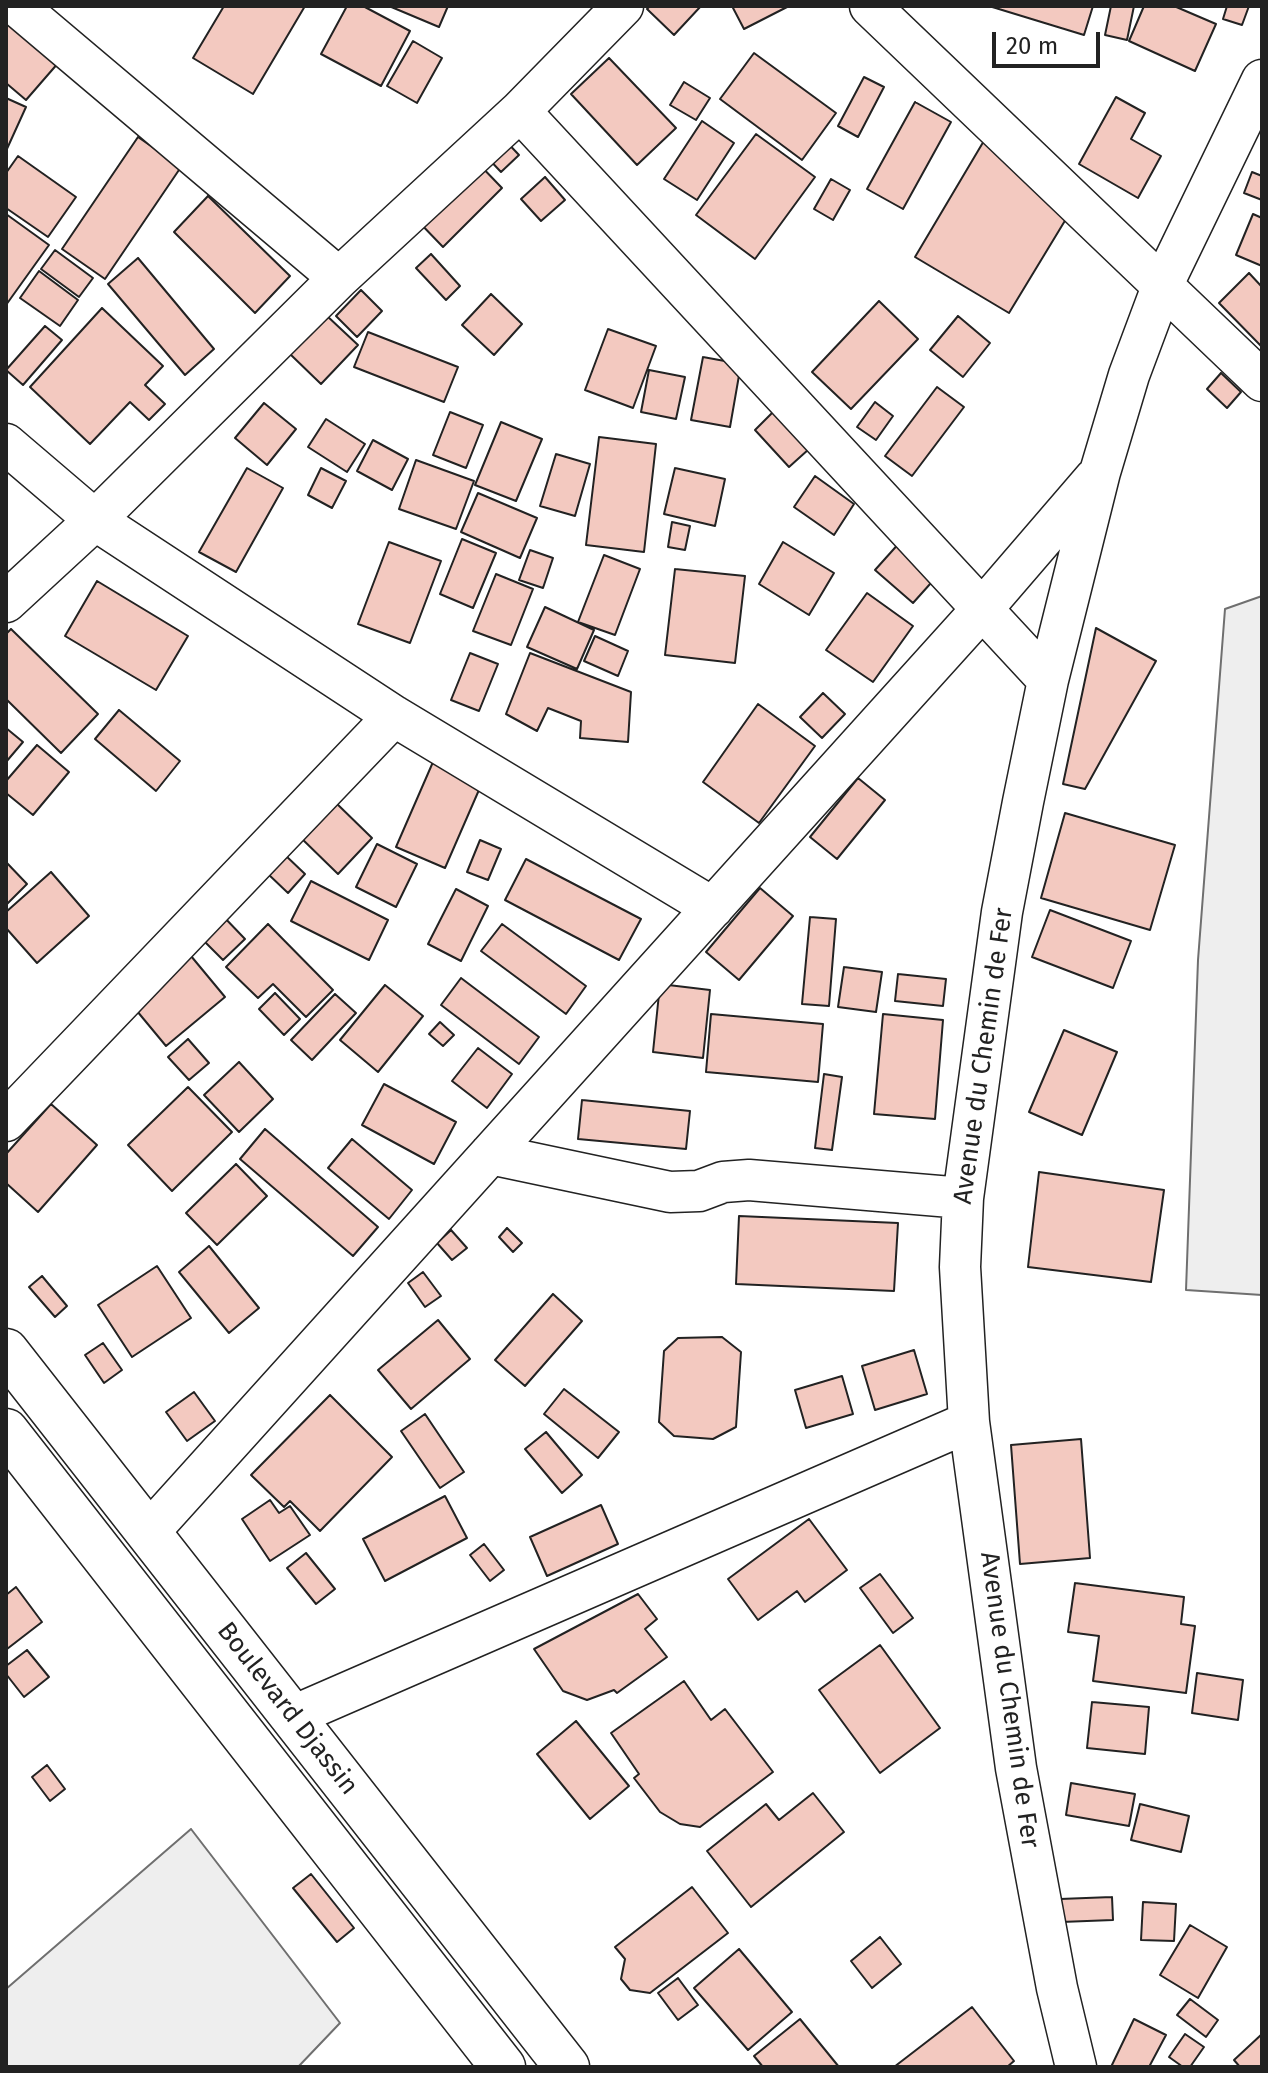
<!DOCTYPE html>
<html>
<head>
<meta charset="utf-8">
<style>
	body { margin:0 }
	#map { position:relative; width:1268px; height:2073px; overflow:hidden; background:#fff; font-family:"Fira Sans",sans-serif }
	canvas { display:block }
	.frame { position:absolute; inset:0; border:8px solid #222; pointer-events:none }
	.scale { position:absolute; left:992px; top:32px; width:108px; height:36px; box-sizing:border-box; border:4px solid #222; border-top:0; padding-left:10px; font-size:24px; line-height:28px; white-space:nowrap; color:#222; -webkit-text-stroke:6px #fff; paint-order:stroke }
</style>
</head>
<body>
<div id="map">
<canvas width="1268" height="2073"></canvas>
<div class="frame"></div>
<div class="scale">20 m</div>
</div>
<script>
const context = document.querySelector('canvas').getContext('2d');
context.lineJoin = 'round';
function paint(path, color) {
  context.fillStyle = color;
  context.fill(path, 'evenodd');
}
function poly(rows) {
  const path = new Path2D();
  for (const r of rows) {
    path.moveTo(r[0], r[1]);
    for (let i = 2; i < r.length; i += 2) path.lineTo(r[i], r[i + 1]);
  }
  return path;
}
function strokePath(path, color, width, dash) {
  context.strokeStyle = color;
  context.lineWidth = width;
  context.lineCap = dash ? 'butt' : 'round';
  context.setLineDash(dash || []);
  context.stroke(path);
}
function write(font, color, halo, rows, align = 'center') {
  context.font = font + ' "Fira Sans",sans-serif';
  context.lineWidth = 6;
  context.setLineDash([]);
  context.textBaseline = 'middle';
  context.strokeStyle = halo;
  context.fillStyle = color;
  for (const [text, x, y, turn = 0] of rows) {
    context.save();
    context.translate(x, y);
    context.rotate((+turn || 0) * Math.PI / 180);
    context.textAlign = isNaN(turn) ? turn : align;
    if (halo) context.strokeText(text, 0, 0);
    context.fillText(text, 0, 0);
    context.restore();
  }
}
const green = poly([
	[1262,596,1262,1295,1186,1290,1198,960,1225,609,1262,596],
	[191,1829,340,2023,298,2067,6,2067,6,1989,191,1829]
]);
paint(green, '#eee');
strokePath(green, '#6f6f6f', 2);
const building = poly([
	[224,6,305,6,253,94,193,58,224,6],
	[347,6,363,6,410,31,381,86,321,54,347,6],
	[389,6,448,6,439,27,389,6],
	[650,6,701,6,674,35,647,9,650,6],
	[732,6,789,6,744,29,732,6],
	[989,6,1093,6,1084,35,989,6],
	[1111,6,1134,6,1127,40,1105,35,1111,6],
	[1144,6,1174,6,1216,24,1195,71,1129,41,1144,6],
	[1227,6,1249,6,1242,25,1223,19,1227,6],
	[6,18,59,62,26,100,6,83,6,18],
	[413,41,442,58,417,103,387,86,413,41],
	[754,53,836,113,802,160,720,99,754,53],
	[609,58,676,128,637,165,571,94,609,58],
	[864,77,884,87,858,137,838,126,864,77],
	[684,82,710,98,696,120,670,105,684,82],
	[1116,97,1145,113,1131,139,1161,156,1138,198,1079,164,1116,97],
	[6,98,26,107,6,151,6,98],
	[915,102,951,122,903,209,867,189,915,102],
	[702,121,734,143,697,200,664,179,702,121],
	[756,134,815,177,755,259,696,215,756,134],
	[988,134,1066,219,1009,313,915,257,988,134],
	[138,137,181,167,105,279,62,249,138,137],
	[502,137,519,155,501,172,484,154,502,137],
	[18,156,76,197,48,237,6,208,6,173,18,156],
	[475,160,502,188,443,247,416,219,475,160],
	[1252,172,1262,176,1262,200,1244,193,1252,172],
	[545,177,565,200,541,221,521,199,545,177],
	[831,179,850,190,833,220,814,209,831,179],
	[208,196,290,276,255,313,174,232,208,196],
	[6,214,49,245,6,305,6,214],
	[1253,214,1262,218,1262,266,1236,255,1253,214],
	[55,250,93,278,79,297,41,269,55,250],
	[431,254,460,286,446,300,416,268,431,254],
	[138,258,214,349,185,375,108,284,138,258],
	[39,271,78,300,60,326,20,298,39,271],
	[1249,273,1262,287,1262,347,1219,303,1249,273],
	[361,290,382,311,357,337,336,316,361,290],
	[491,294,522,324,494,355,462,325,491,294],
	[879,301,918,339,851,409,812,372,879,301],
	[102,308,163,366,145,385,165,404,149,420,130,402,90,444,30,387,102,308],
	[326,315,358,345,321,384,290,354,326,315],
	[958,316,990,343,963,377,930,350,958,316],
	[45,326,62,340,23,385,6,370,45,326],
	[608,329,656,346,633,408,585,390,608,329],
	[368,332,458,367,444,402,354,367,368,332],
	[703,357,741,364,730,427,691,420,703,357],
	[649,370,685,377,676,419,641,412,649,370],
	[1221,373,1241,392,1227,408,1207,389,1221,373],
	[937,387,964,407,912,476,885,456,937,387],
	[875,402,893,416,876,440,857,427,875,402],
	[264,403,296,429,267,465,235,438,264,403],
	[774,411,809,449,789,467,755,430,774,411],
	[450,412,483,425,466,468,433,455,450,412],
	[326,419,365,444,347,472,308,447,326,419],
	[501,422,542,439,516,501,475,485,501,422],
	[599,437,656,444,644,552,586,545,599,437],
	[373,440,408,459,392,490,357,471,373,440],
	[556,454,590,464,575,516,540,506,556,454],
	[416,460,474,481,456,529,399,509,416,460],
	[247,468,283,488,236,572,199,552,247,468],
	[321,468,346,481,332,508,308,495,321,468],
	[675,468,725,479,715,526,664,514,675,468],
	[815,476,854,504,834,535,794,507,815,476],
	[478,493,537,518,520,558,461,532,478,493],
	[672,522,690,526,685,550,668,547,672,522],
	[462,539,496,553,473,608,440,594,462,539],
	[901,541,939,574,913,603,875,570,901,541],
	[389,542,441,561,410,643,358,624,389,542],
	[783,542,834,573,809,615,759,584,783,542],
	[530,550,553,558,543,588,519,580,530,550],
	[604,555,640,569,615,635,578,622,604,555],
	[675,569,745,576,735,663,665,655,675,569],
	[496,574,533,589,511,645,473,631,496,574],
	[97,581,188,636,156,690,65,636,97,581],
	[867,593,913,626,873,682,826,650,867,593],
	[545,607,594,630,577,669,527,647,545,607],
	[1096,628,1156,661,1085,789,1063,784,1096,628],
	[11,629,98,714,61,753,6,699,6,634,11,629],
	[595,636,628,651,618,676,584,661,595,636],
	[470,653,498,664,479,711,451,700,470,653],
	[530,653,631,692,628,742,580,738,581,721,548,708,537,731,506,714,530,653],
	[823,693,845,714,822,738,800,717,823,693],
	[758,704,815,746,759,823,703,782,758,704],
	[119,710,180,761,156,791,95,739,119,710],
	[6,728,23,742,6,762,6,728],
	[37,745,69,772,33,815,6,793,6,781,37,745],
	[433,762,482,783,445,868,396,847,433,762],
	[858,778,885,800,837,859,810,837,858,778],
	[332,799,372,838,338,874,298,835,332,799],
	[1065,813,1175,845,1150,930,1041,898,1065,813],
	[480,840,501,849,488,880,467,872,480,840],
	[377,844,417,864,396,907,356,887,377,844],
	[284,854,305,874,288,893,267,873,284,854],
	[526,859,641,919,619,960,505,900,526,859],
	[6,862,27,884,6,905,6,862],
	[51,872,89,916,37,963,6,928,6,912,51,872],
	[311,881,388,920,369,960,291,921,311,881],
	[760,888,793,916,739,980,706,952,760,888],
	[456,889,488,906,461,961,428,944,456,889],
	[1050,910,1131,941,1113,988,1032,957,1050,910],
	[222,915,245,939,223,960,200,937,222,915],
	[810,917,836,919,829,1006,802,1004,810,917],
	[268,924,333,990,306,1017,273,984,258,998,226,967,268,924],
	[502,924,586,986,566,1014,481,951,502,924],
	[191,956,225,997,166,1046,132,1005,191,956],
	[844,967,882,972,876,1012,838,1007,844,967],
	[898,974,946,979,943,1006,895,1001,898,974],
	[461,978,539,1037,519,1064,441,1005,461,978],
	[660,984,710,990,703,1058,653,1052,660,984],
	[385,985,423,1016,378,1072,340,1040,385,985],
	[275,993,300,1019,284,1035,259,1009,275,993],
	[335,994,356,1013,312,1060,291,1040,335,994],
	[711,1014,823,1024,818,1082,706,1072,711,1014],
	[883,1014,943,1020,935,1119,874,1114,883,1014],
	[440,1022,454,1035,443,1046,429,1034,440,1022],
	[1064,1030,1117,1052,1082,1135,1029,1112,1064,1030],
	[188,1039,209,1063,189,1080,168,1057,188,1039],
	[478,1048,512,1074,487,1108,452,1081,478,1048],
	[239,1062,273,1099,239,1132,204,1095,239,1062],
	[824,1074,842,1077,832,1150,815,1148,824,1074],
	[384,1084,456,1122,434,1164,362,1125,384,1084],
	[188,1087,232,1132,172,1191,128,1145,188,1087],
	[582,1100,690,1111,686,1149,578,1139,582,1100],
	[51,1104,97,1145,38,1212,6,1183,6,1154,51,1104],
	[265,1129,378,1227,353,1256,240,1159,265,1129],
	[352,1139,412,1190,389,1219,328,1168,352,1139],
	[236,1164,267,1196,217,1245,186,1213,236,1164],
	[1039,1172,1164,1190,1151,1282,1028,1267,1039,1172],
	[739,1216,898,1223,894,1291,736,1284,739,1216],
	[507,1228,522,1243,513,1252,499,1237,507,1228],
	[451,1230,467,1248,452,1260,437,1243,451,1230],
	[209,1246,259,1308,229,1333,179,1272,209,1246],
	[157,1266,191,1318,132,1357,98,1305,157,1266],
	[423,1272,441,1296,425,1307,408,1283,423,1272],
	[42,1276,67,1306,55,1317,29,1287,42,1276],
	[553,1294,582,1321,525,1386,495,1360,553,1294],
	[438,1320,470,1359,411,1409,378,1370,438,1320],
	[722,1337,741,1352,736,1427,713,1439,674,1436,659,1422,664,1351,678,1338,722,1337],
	[103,1343,122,1370,104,1383,85,1355,103,1343],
	[914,1350,927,1394,875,1410,862,1366,914,1350],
	[842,1376,853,1414,806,1428,795,1390,842,1376],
	[564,1389,619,1432,598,1458,544,1414,564,1389],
	[194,1392,215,1421,187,1441,166,1412,194,1392],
	[330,1395,392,1457,320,1531,290,1501,284,1507,251,1475,330,1395],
	[425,1414,464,1472,440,1488,401,1431,425,1414],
	[546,1432,582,1475,562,1493,525,1449,546,1432],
	[1081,1439,1090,1558,1020,1564,1011,1445,1081,1439],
	[445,1496,467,1538,385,1581,363,1539,445,1496],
	[270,1500,279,1513,290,1506,310,1535,270,1561,242,1519,270,1500],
	[601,1505,618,1544,547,1576,530,1537,601,1505],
	[809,1519,847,1570,805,1602,797,1591,758,1620,728,1579,809,1519],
	[484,1544,504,1570,490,1581,470,1555,484,1544],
	[306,1553,335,1589,316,1604,287,1568,306,1553],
	[880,1574,913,1618,893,1633,860,1588,880,1574],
	[1075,1583,1184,1597,1181,1624,1195,1626,1186,1693,1093,1681,1099,1636,1068,1632,1075,1583],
	[16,1587,42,1622,7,1649,6,1595,16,1587],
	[638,1594,657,1619,645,1629,667,1657,617,1693,614,1690,587,1700,563,1691,534,1649,638,1594],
	[880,1645,940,1728,880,1773,819,1690,880,1645],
	[27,1650,49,1677,24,1697,6,1674,6,1666,27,1650],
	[1197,1673,1243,1680,1238,1720,1192,1713,1197,1673],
	[684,1681,711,1720,725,1709,773,1772,700,1827,680,1824,660,1812,634,1778,639,1774,611,1733,684,1681],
	[1092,1702,1149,1707,1145,1754,1087,1748,1092,1702],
	[576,1721,629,1786,590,1819,537,1754,576,1721],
	[47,1765,65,1789,50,1801,32,1777,47,1765],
	[1071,1783,1135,1794,1129,1826,1066,1815,1071,1783],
	[813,1793,844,1832,751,1907,707,1851,766,1804,779,1820,813,1793],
	[1140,1804,1189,1816,1181,1852,1131,1840,1140,1804],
	[311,1874,354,1928,337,1942,293,1888,311,1874],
	[692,1887,728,1933,650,1993,630,1990,621,1979,625,1959,615,1947,692,1887],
	[1112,1897,1113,1920,1061,1922,1060,1899,1112,1897],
	[1143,1902,1176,1904,1174,1941,1141,1940,1143,1902],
	[1190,1925,1227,1947,1198,1998,1160,1975,1190,1925],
	[880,1937,901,1964,872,1988,851,1961,880,1937],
	[739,1949,792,2012,748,2050,694,1988,739,1949],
	[678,1978,698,2005,678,2020,658,1993,678,1978],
	[1190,1999,1218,2020,1206,2037,1177,2015,1190,1999],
	[972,2007,1014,2061,1007,2067,894,2067,972,2007],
	[800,2019,839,2067,763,2067,754,2056,800,2019],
	[1134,2019,1166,2035,1149,2067,1111,2067,1134,2019],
	[1185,2034,1204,2047,1190,2067,1183,2067,1169,2057,1185,2034],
	[1262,2034,1262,2067,1240,2067,1234,2060,1262,2034]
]);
paint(building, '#f3c9c0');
strokePath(building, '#222', 2);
const minor = poly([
	[17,6,339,278],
	[870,6,1262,381],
	[520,111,1048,680],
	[6,444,95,520,394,716,713,908],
	[6,602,95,520,339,278,520,111,623,6],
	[6,1121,394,716],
	[490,1154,670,1192,699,1191,723,1182,749,1180,963,1198],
	[148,1533,984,607,1095,478],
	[293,1716,969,1422],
	[1076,2067,1057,1988,1016,1768,969,1422,960,1267,963,1198,1002,912,1023,802,1048,680,1100,472,1129,375,1163,284,1262,80]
]);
const highway = poly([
	[6,1351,567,2067],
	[6,1431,503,2067]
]);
strokePath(minor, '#222', 43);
strokePath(highway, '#222', 47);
strokePath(minor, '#fff', 40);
strokePath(highway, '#fff', 44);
write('26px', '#222', '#fff', [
	["Avenue du Chemin de Fer",984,1056,-82],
	["Avenue du Chemin de Fer",1009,1700,82],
	["Boulevard Djassin",287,1709,52]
]);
</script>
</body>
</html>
